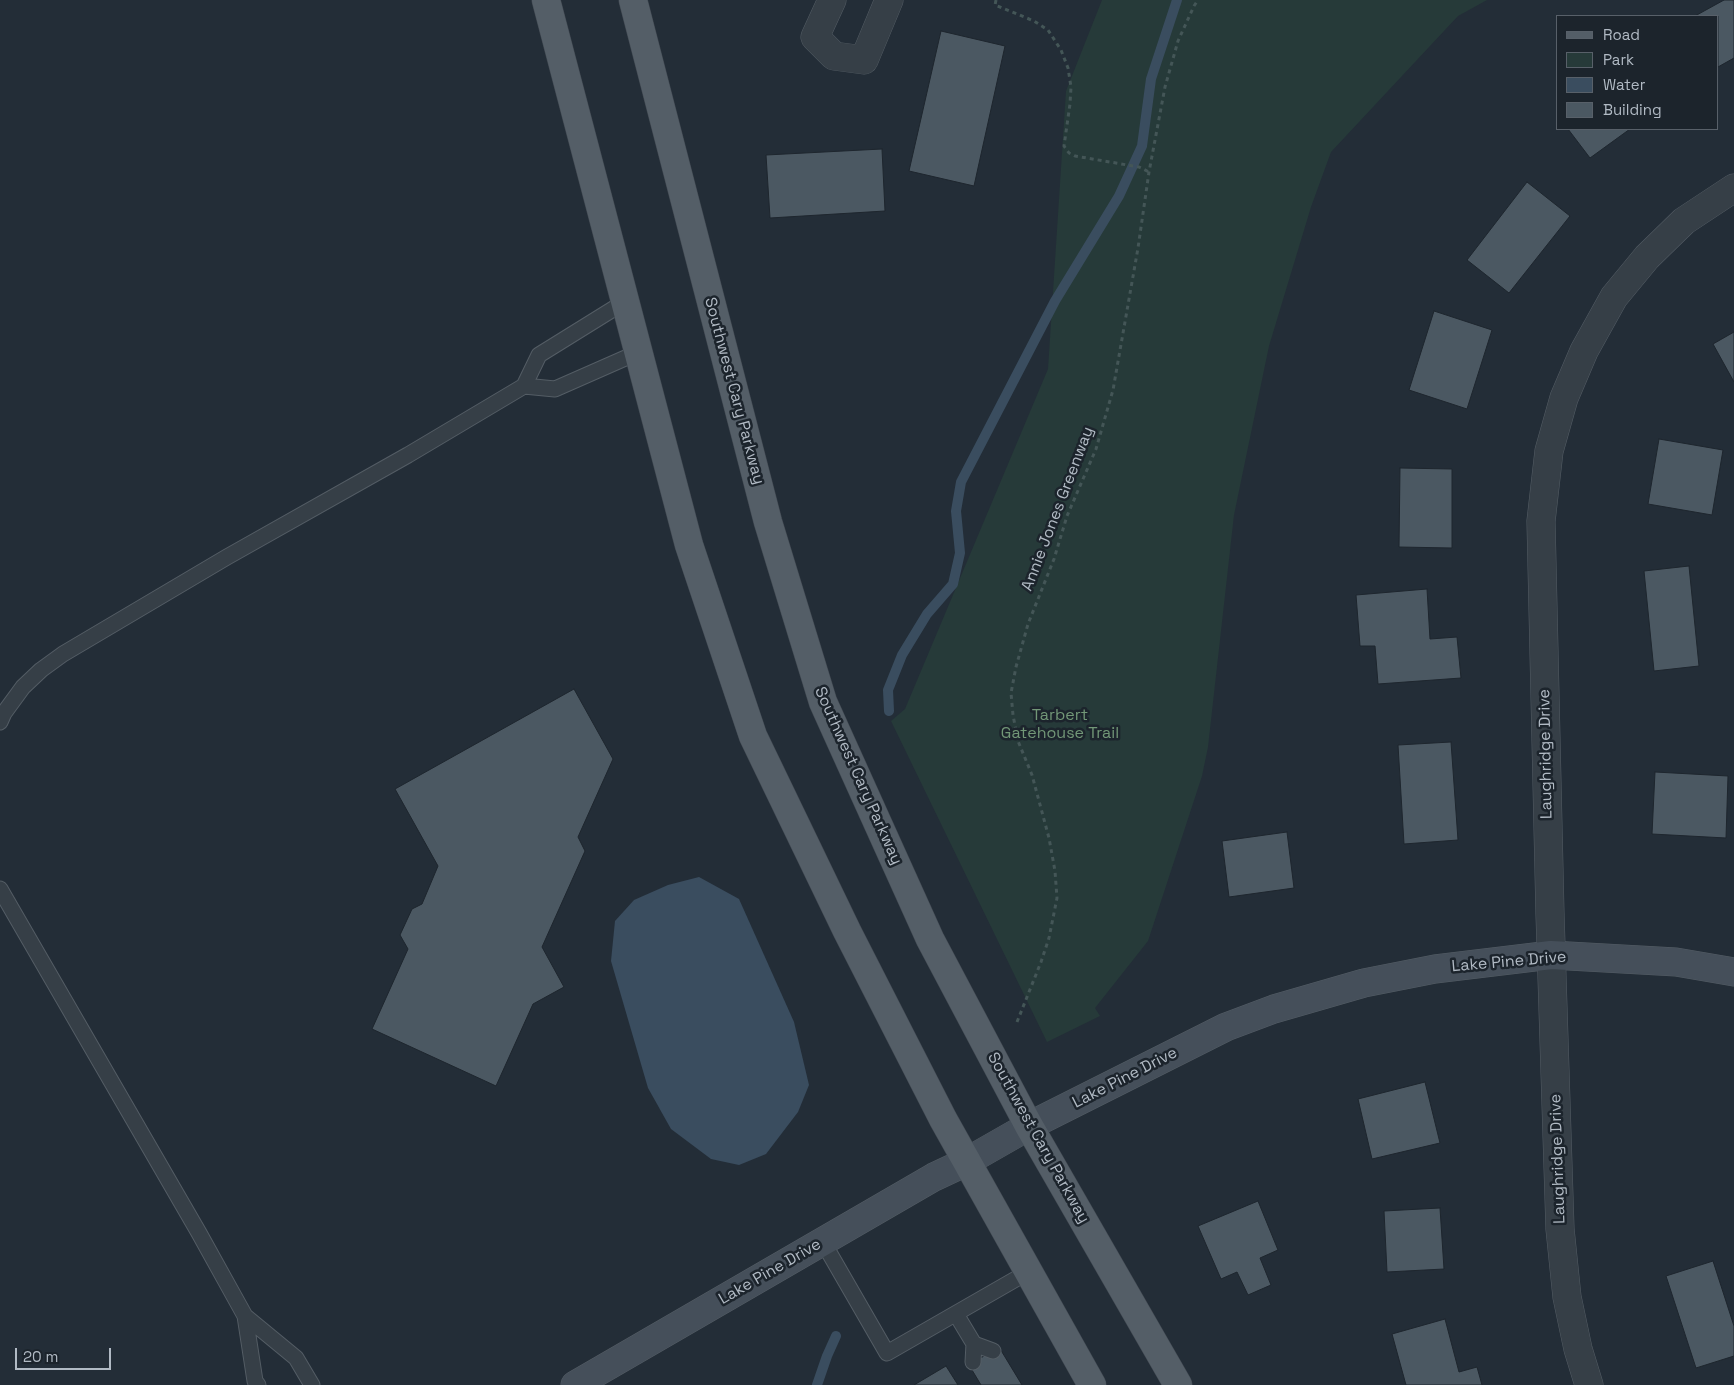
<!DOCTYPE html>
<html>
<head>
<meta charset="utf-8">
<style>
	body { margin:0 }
	#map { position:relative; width:1734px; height:1385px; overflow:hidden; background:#232d37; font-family:"Space Grotesk",sans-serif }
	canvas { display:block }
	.legend { position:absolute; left:1556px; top:15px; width:162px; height:115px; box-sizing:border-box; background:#1c242c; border:1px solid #586069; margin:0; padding:6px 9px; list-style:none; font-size:15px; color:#b1bac4 }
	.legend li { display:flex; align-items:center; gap:10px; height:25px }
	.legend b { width:25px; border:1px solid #586069 }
	.scale { position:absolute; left:15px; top:1348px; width:96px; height:22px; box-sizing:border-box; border:2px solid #b1bac4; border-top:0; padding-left:6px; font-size:15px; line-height:18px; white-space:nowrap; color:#b1bac4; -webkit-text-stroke:4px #1c242c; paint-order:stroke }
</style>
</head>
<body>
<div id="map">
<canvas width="1734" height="1385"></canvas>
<ul class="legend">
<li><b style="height:6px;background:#545e67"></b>Road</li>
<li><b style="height:14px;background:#263a39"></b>Park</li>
<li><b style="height:14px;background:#3a4d5f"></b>Water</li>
<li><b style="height:14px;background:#4b5862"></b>Building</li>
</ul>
<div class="scale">20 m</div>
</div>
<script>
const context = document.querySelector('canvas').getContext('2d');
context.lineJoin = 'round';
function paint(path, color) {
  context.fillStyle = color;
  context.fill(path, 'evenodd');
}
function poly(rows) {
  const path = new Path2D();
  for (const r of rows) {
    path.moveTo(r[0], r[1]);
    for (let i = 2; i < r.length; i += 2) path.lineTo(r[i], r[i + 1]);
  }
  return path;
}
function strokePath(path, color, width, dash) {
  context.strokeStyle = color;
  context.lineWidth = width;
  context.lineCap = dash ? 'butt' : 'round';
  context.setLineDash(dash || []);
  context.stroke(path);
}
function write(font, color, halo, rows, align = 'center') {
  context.font = font + ' "Space Grotesk",sans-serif';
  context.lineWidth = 5;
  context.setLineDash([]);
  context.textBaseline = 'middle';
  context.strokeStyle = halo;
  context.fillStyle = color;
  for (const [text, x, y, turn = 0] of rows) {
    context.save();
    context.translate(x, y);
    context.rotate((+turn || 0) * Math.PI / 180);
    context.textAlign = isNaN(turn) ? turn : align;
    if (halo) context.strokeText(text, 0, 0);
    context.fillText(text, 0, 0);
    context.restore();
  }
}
paint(poly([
	[1102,0,1487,0,1458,16,1331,152,1311,207,1269,346,1234,515,1208,747,1202,776,1148,941,1095,1008,1100,1016,1047,1042,891,721,905,709,1048,369,1066,91]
]), '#263a39');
paint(poly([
	[699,877,739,899,794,1022,809,1085,798,1112,766,1154,739,1165,711,1159,671,1129,648,1088,611,961,615,921,634,900,668,885]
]), '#3a4d5f');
strokePath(poly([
	[889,711,888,690,902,655,927,614,953,584,960,553,956,511,961,482,1055,301,1119,196,1142,146,1151,79,1177,0],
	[817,1385,827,1356,836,1336]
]), '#3a4d5f', 10);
const building = poly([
	[1724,0,1734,0,1734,58,1718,67,1718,16,1695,16,1724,0],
	[941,31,1005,46,974,186,909,171,941,31],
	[1568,129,1630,129,1590,158,1568,129],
	[882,149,885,211,770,218,766,155,882,149],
	[1527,182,1570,216,1509,293,1467,260,1527,182],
	[1434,311,1492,330,1467,409,1409,390,1434,311],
	[1734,332,1734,382,1713,344,1734,332],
	[1659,439,1723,450,1712,515,1648,504,1659,439],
	[1400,468,1452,469,1452,548,1399,547,1400,468],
	[1689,566,1699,666,1654,671,1644,571,1689,566],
	[1427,589,1430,639,1457,637,1461,678,1378,684,1375,646,1360,646,1356,595,1427,589],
	[574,689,613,759,578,837,585,851,542,947,564,987,533,1004,496,1086,372,1029,408,949,400,935,412,909,422,904,438,866,395,789,574,689],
	[1451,742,1458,840,1404,844,1398,745,1451,742],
	[1655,772,1728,776,1726,838,1652,834,1655,772],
	[1287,832,1294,888,1229,897,1222,841,1287,832],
	[1425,1082,1440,1143,1372,1159,1358,1099,1425,1082],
	[1258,1201,1278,1250,1260,1258,1271,1285,1248,1295,1237,1272,1221,1279,1198,1226,1258,1201],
	[1440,1208,1444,1269,1387,1272,1384,1211,1440,1208],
	[1713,1261,1734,1326,1734,1356,1696,1368,1666,1276,1713,1261],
	[1445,1319,1459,1372,1477,1367,1482,1385,1406,1385,1392,1334,1445,1319],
	[999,1347,1022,1385,981,1385,969,1365,999,1347],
	[946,1366,958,1385,914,1385,946,1366]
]);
paint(building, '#4b5862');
strokePath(building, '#1e262e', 1);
const lane = poly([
	[524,386,555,389,639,352],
	[0,722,4,713,23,687,41,670,63,654,227,557,408,455,524,386,539,355,626,301],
	[0,889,199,1233,245,1316,255,1381,258,1385],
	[823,1242,887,1353,1028,1272],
	[956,1314,974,1344,993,1351],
	[245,1316,296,1358,312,1385],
	[973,1362,974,1344]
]);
const street = poly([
	[832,0,815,37,834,56,864,60,889,0],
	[1589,1385,1578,1349,1567,1297,1560,1229,1550,914,1541,521,1549,451,1564,398,1584,351,1614,297,1647,257,1684,221,1734,188]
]);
const secondary = poly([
	[575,1385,934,1177,966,1162,1029,1126,1226,1027,1274,1009,1364,983,1435,969,1551,955,1676,962,1734,972]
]);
const primary = poly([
	[546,0,689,545,753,736,847,931,943,1119,1092,1385],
	[633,0,768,522,823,702,930,939,1029,1126,1178,1385]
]);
strokePath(lane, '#545d65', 17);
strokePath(street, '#545d65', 29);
strokePath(secondary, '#545d65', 29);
strokePath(primary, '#404851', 29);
strokePath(poly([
	[996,0,995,5,1034,21,1048,30,1061,50,1068,68,1071,87,1070,104,1064,146,1069,153,1075,156,1139,167,1149,172],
	[1017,1022,1041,962,1049,938,1057,898,1055,871,1049,838,1032,775,1018,741,1013,715,1011,693,1016,667,1028,624,1054,559,1067,516,1096,449,1113,390,1138,248,1149,172,1165,87,1178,41,1194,6,1198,0]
]), '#445657', 3, [4, 4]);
strokePath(lane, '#363f47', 15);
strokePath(street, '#363f47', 28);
strokePath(secondary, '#454f5a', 28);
strokePath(primary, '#545e67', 28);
write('16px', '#b1bac4', '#1c242c', [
	["Southwest Cary Parkway",734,391,75],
	["Annie Jones Greenway",1058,509,-69],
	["Laughridge Drive",1546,754,-91],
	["Southwest Cary Parkway",858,776,66],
	["Lake Pine Drive",1509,962,-5],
	["Lake Pine Drive",1125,1078,-27],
	["Southwest Cary Parkway",1038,1138,61],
	["Laughridge Drive",1558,1159,-92],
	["Lake Pine Drive",770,1272,-30]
]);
write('16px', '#729777', '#1c242c', [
	["Tarbert",1060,716],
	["Gatehouse Trail",1060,734]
]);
</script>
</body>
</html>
